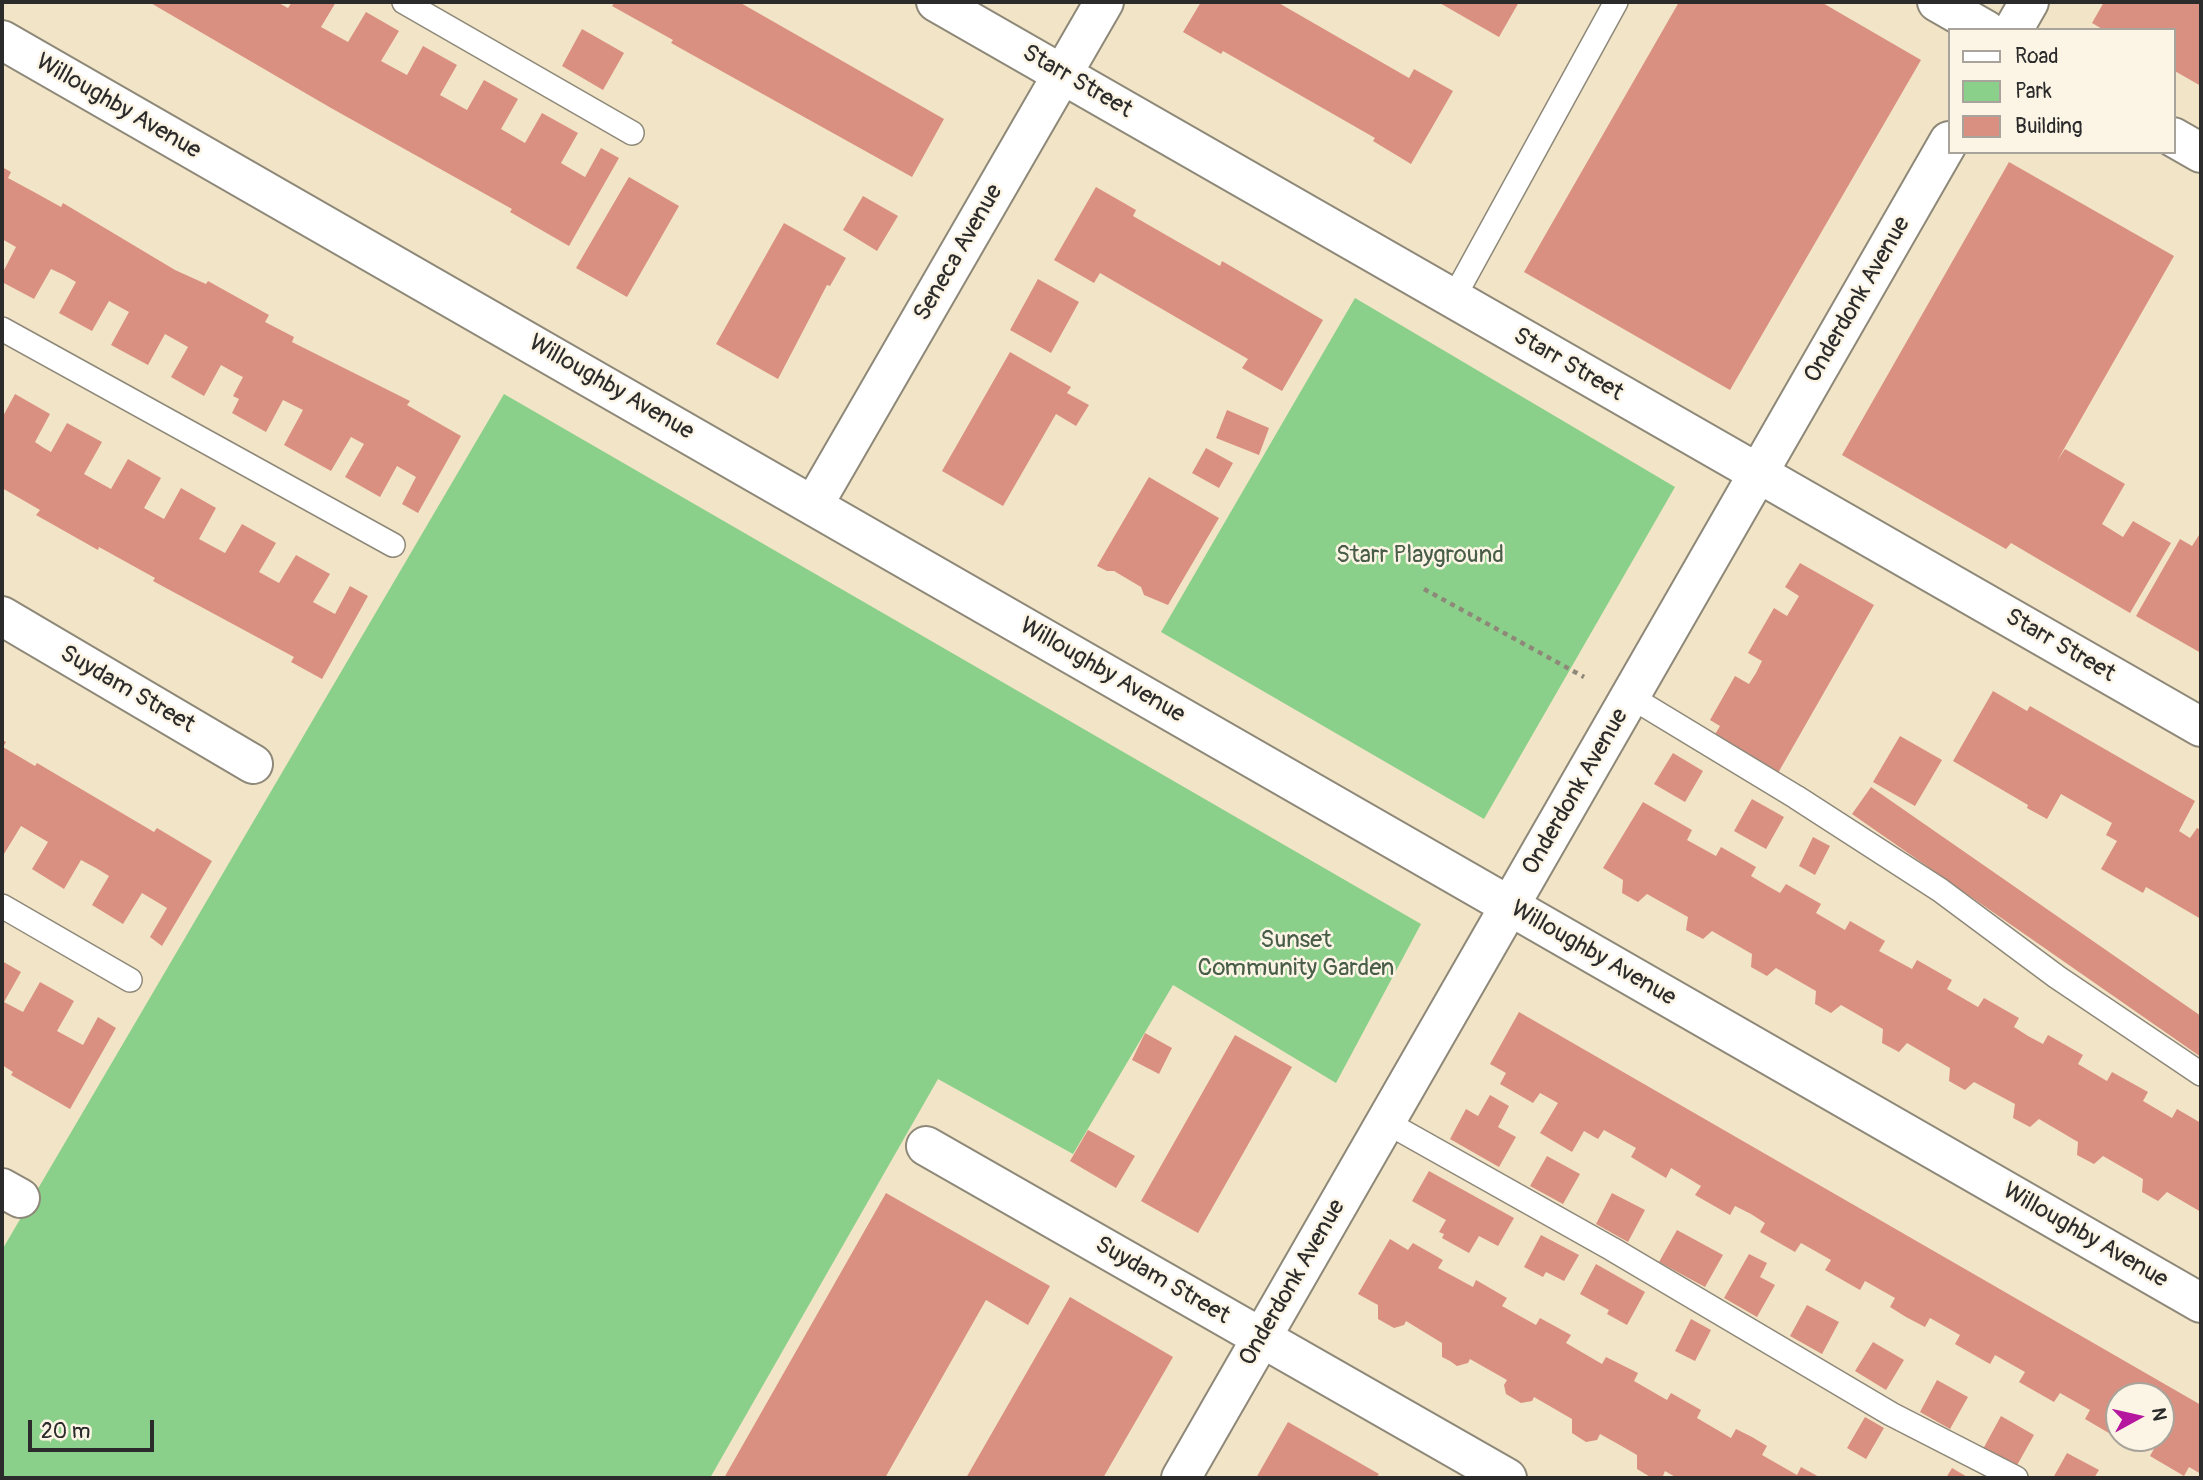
<!DOCTYPE html>
<html>
<head>
<meta charset="utf-8">
<style>
	body { margin:0 }
	#map { position:relative; width:2203px; height:1480px; overflow:hidden; background:#f2e4c7; font-family:Pangolin,sans-serif }
	canvas { display:block }
	.frame { position:absolute; inset:0; border:4px solid #2b2b2b; pointer-events:none }
	.legend { position:absolute; left:1948px; top:28px; width:228px; height:126px; box-sizing:border-box; background:#fcf5e5; border:2px solid #a8a49b; margin:0; padding:9px 12px; list-style:none; font-size:21px; color:#2b2b2b }
	.legend li { display:flex; align-items:center; gap:14px; height:35px }
	.legend b { width:35px; border:2px solid #a8a49b }
	.north { position:absolute; left:2105px; top:1382px; width:70px; height:70px; box-sizing:border-box; background:#fcf5e5; border:2px solid #a8a49b; border-radius:50%; rotate:82deg; font-size:19px; font-weight:700; line-height:28px; text-align:center; color:#2b2b2b }
	.north::after { content:''; display:block; margin:auto; width:24px; height:32px; background:#b5179e; clip-path:polygon(50% 0,100% 100%,50% 72%,0 100%) }
	.scale { position:absolute; left:28px; top:1420px; width:126px; height:32px; box-sizing:border-box; border:4px solid #2b2b2b; border-top:0; padding-left:9px; font-size:21px; line-height:24px; white-space:nowrap; color:#2b2b2b; -webkit-text-stroke:5px #fcf5e5; paint-order:stroke }
</style>
</head>
<body>
<div id="map">
<canvas width="2203" height="1480"></canvas>
<div class="frame"></div>
<ul class="legend">
<li><b style="height:9px;background:#fff"></b>Road</li>
<li><b style="height:19px;background:#8bd08a"></b>Park</li>
<li><b style="height:19px;background:#da9080"></b>Building</li>
</ul>
<div class="north">N</div>
<div class="scale">20 m</div>
</div>
<script>
const context = document.querySelector('canvas').getContext('2d');
context.lineJoin = 'round';
function paint(path, color) {
  context.fillStyle = color;
  context.fill(path, 'evenodd');
}
function poly(rows) {
  const path = new Path2D();
  for (const r of rows) {
    path.moveTo(r[0], r[1]);
    for (let i = 2; i < r.length; i += 2) path.lineTo(r[i], r[i + 1]);
  }
  return path;
}
function strokePath(path, color, width, dash) {
  context.strokeStyle = color;
  context.lineWidth = width;
  context.lineCap = dash ? 'butt' : 'round';
  context.setLineDash(dash || []);
  context.stroke(path);
}
function write(font, color, halo, rows, align = 'center') {
  context.font = font + ' Pangolin,sans-serif';
  context.lineWidth = 5;
  context.setLineDash([]);
  context.textBaseline = 'middle';
  context.strokeStyle = halo;
  context.fillStyle = color;
  for (const [text, x, y, turn = 0] of rows) {
    context.save();
    context.translate(x, y);
    context.rotate((+turn || 0) * Math.PI / 180);
    context.textAlign = isNaN(turn) ? turn : align;
    if (halo) context.strokeText(text, 0, 0);
    context.fillText(text, 0, 0);
    context.restore();
  }
}
paint(poly([
	[1355,298,1675,487,1484,819,1161,632],
	[504,394,1421,924,1336,1083,1173,985,1073,1154,938,1079,710,1478,2,1478,2,1250]
]), '#8bd08a');
paint(poly([
	[149,2,277,2,288,8,292,2,336,2,321,27,348,42,366,12,399,31,381,61,407,75,423,46,457,65,440,95,467,110,484,80,518,99,501,129,525,143,542,113,578,133,561,163,585,177,601,148,619,158,569,246,510,212,512,209,331,108],
	[615,2,739,2,944,119,912,177,671,43,673,40,612,6],
	[1201,2,1277,2,1409,78,1414,69,1453,91,1411,164,1373,141,1375,138,1223,51,1221,54,1183,32],
	[1438,2,1519,2,1499,37],
	[1679,2,1821,2,1921,60,1730,390,1524,272],
	[2104,2,2201,2,2201,86,2173,70,2173,30,2104,30,2092,23],
	[582,29,624,53,603,90,562,66],
	[2009,162,2174,256,2057,461,2065,449,2125,484,2102,524,2123,537,2133,521,2171,543,2130,613,2011,543,2006,549,1842,455],
	[2,167,11,172,8,178,34,192,61,207,63,203,175,270,206,284,208,281,269,315,265,322,294,337,292,342,410,401,407,405,461,436,418,513,402,504,416,477,397,466,380,497,345,477,364,444,351,437,331,471,284,445,303,410,283,400,266,432,232,413,239,399,233,396,243,377,237,374,221,365,204,396,171,377,188,347,165,334,148,365,111,345,129,312,109,301,92,331,59,313,76,282,64,275,51,269,34,299,2,282,2,274,16,247,2,239],
	[629,177,679,206,627,297,576,268],
	[1096,187,1136,210,1133,216,1220,266,1222,261,1323,320,1282,391,1242,368,1248,359,1100,273,1094,283,1054,260],
	[863,196,898,216,877,251,843,230],
	[784,223,846,258,830,286,827,285,778,379,716,344],
	[1038,279,1079,302,1051,353,1010,330],
	[1010,352,1071,387,1067,393,1089,405,1076,426,1056,414,1003,506,942,471],
	[15,394,50,414,35,442,44,448,51,452,67,423,102,442,84,474,111,489,128,459,161,478,144,508,164,519,181,488,216,508,199,539,225,553,242,524,258,533,276,543,259,572,279,583,296,555,330,574,313,602,335,614,350,586,368,596,322,679,291,662,294,657,153,581,155,578,99,547,98,550,36,515,40,510,2,488,2,418],
	[1227,410,1269,428,1259,455,1216,438],
	[1206,448,1233,463,1219,488,1192,473],
	[1149,477,1219,518,1168,605,1144,595,1141,587,1114,571,1107,571,1097,566],
	[2199,535,2201,537,2201,653,2136,616,2180,539,2192,546],
	[1800,563,1874,605,1778,773,1714,736,1720,726,1710,720,1735,676,1749,684,1756,673,1762,661,1748,653,1774,608,1787,616,1799,596,1785,587],
	[1993,691,2027,711,2030,706,2195,801,2179,831,2190,838,2197,828,2201,830,2201,919,2146,887,2143,893,2101,869,2117,841,2106,835,2112,823,2061,794,2047,819,2027,808,2028,805,1953,761],
	[1900,736,1942,760,1915,806,1873,782],
	[2,740,6,742,3,747,35,766,37,763,154,832,157,828,212,861,162,946,150,937,167,908,142,893,123,924,92,905,109,876,96,868,81,860,64,889,32,869,48,842,21,826,4,854,2,852],
	[1673,753,1703,771,1685,802,1654,784],
	[1871,787,2201,1016,2201,1057,1852,814],
	[1752,799,1784,817,1766,849,1734,831],
	[1643,802,1692,830,1687,840,1716,856,1721,847,1756,867,1751,876,1766,885,1780,893,1786,884,1821,904,1816,913,1845,930,1850,921,1885,941,1879,951,1912,969,1917,960,1952,980,1947,989,1978,1007,1984,998,2019,1018,2014,1027,2028,1036,2043,1044,2048,1035,2083,1055,2078,1064,2107,1081,2112,1072,2148,1092,2143,1101,2172,1118,2177,1109,2201,1123,2201,1212,2167,1192,2158,1201,2142,1192,2143,1179,2103,1156,2094,1164,2077,1155,2078,1142,2039,1119,2030,1127,2013,1118,2015,1104,1974,1082,1965,1090,1949,1081,1950,1068,1907,1043,1899,1052,1882,1043,1883,1029,1841,1005,1831,1013,1815,1004,1816,991,1776,968,1767,976,1751,967,1752,954,1712,931,1703,939,1686,930,1688,917,1647,894,1638,902,1622,893,1623,880,1603,868],
	[1813,837,1830,846,1815,875,1799,866],
	[2,961,21,972,4,1002,23,1012,40,982,74,1001,57,1031,83,1045,98,1017,116,1028,70,1109,11,1075,13,1072,2,1065],
	[1519,1012,2201,1405,2201,1474,2189,1467,2184,1476,2150,1456,2155,1447,2138,1438,2161,1438,2161,1396,2119,1396,2119,1439,2085,1419,2090,1410,2060,1393,2054,1402,2019,1382,2025,1372,1995,1355,1990,1364,1955,1344,1960,1335,1930,1318,1925,1327,1906,1317,1890,1307,1895,1298,1865,1281,1860,1290,1825,1270,1831,1260,1801,1243,1795,1252,1760,1232,1765,1223,1751,1214,1735,1206,1730,1215,1695,1195,1701,1186,1671,1168,1666,1178,1631,1157,1636,1148,1604,1130,1598,1139,1584,1131,1572,1152,1540,1133,1558,1103,1540,1093,1533,1103,1500,1084,1506,1073,1490,1064],
	[1145,1033,1172,1048,1159,1074,1132,1060],
	[1235,1035,1292,1067,1198,1233,1141,1201],
	[1490,1095,1509,1106,1498,1127,1516,1137,1499,1167,1450,1139,1466,1109,1478,1116],
	[1088,1130,1135,1156,1116,1188,1070,1161],
	[1547,1156,1580,1174,1563,1204,1530,1186],
	[1429,1171,1514,1218,1498,1246,1479,1236,1469,1253,1442,1238,1444,1234,1439,1232,1446,1220,1412,1201],
	[886,1193,1050,1286,1028,1325,986,1300,885,1478,724,1478],
	[1612,1193,1645,1210,1628,1242,1596,1224],
	[1677,1230,1723,1255,1705,1287,1659,1262],
	[1541,1235,1579,1255,1564,1281,1546,1272,1543,1277,1524,1267],
	[1390,1239,1408,1250,1413,1243,1443,1260,1438,1268,1473,1287,1476,1280,1507,1298,1502,1306,1536,1325,1540,1318,1571,1335,1566,1343,1602,1364,1606,1357,1638,1373,1634,1381,1667,1400,1671,1393,1701,1410,1697,1418,1731,1438,1736,1429,1752,1437,1767,1446,1762,1455,1797,1475,1801,1467,1821,1478,1677,1478,1665,1471,1663,1476,1652,1478,1637,1469,1637,1455,1618,1444,1600,1434,1597,1440,1586,1442,1572,1433,1572,1419,1534,1397,1532,1401,1521,1403,1506,1394,1504,1385,1507,1380,1470,1359,1468,1363,1457,1366,1450,1361,1442,1357,1442,1343,1406,1321,1404,1325,1394,1328,1378,1319,1378,1305,1358,1294],
	[1749,1254,1767,1263,1760,1277,1775,1285,1757,1317,1724,1298],
	[1596,1264,1645,1292,1627,1325,1607,1314,1609,1310,1580,1294],
	[1070,1297,1173,1357,1103,1478,966,1478],
	[1807,1305,1839,1322,1822,1354,1790,1336],
	[1691,1319,1711,1330,1695,1361,1675,1351],
	[1873,1342,1904,1360,1886,1390,1855,1371],
	[1937,1380,1968,1397,1950,1429,1920,1412],
	[2001,1416,2034,1435,2016,1467,1983,1449],
	[1865,1417,1884,1428,1866,1459,1847,1448],
	[1288,1422,1379,1474,1376,1478,1256,1478],
	[2067,1453,2099,1470,2094,1478,2053,1478],
	[1952,1468,1969,1478,1946,1478]
]), '#da9080');
const service = poly([
	[404,2,632,133],
	[1453,299,1616,2],
	[2,329,393,545],
	[1631,697,1796,797,1940,890,2057,977,2201,1074],
	[2,906,130,980],
	[1386,1122,1612,1249,1891,1414,2016,1478]
]);
const minor = poly([
	[936,2,2201,727],
	[1937,2,1986,30],
	[2013,30,2029,2],
	[2,40,2201,1303],
	[2173,137,2201,153],
	[814,504,1104,2],
	[2,616,253,764],
	[926,1146,1507,1478],
	[2,1188,20,1198],
	[1181,1478,1949,141]
]);
strokePath(service, '#8e8879', 26);
strokePath(minor, '#8e8879', 42);
strokePath(poly([
	[1424,589,1584,677]
]), '#8e8879', 4.5, [5, 5]);
strokePath(service, '#fff', 23);
strokePath(minor, '#fff', 38);
write('24px', '#2b2b2b', '#fcf5e5', [
	["Starr Street",1077,82,30],
	["Willoughby Avenue",118,107,30],
	["Seneca Avenue",959,253,-60],
	["Onderdonk Avenue",1858,300,-60],
	["Starr Street",1568,365,30],
	["Willoughby Avenue",611,388,30],
	["Starr Street",2060,646,30],
	["Willoughby Avenue",1102,671,30],
	["Suydam Street",127,690,30],
	["Onderdonk Avenue",1576,792,-60],
	["Willoughby Avenue",1593,954,30],
	["Willoughby Avenue",2085,1236,30],
	["Suydam Street",1162,1281,30],
	["Onderdonk Avenue",1293,1283,-60]
]);
write('24px', '#485d48', '#fcf5e5', [
	["Starr Playground",1420,556],
	["Sunset",1296,941],
	["Community Garden",1296,969]
]);
</script>
</body>
</html>
